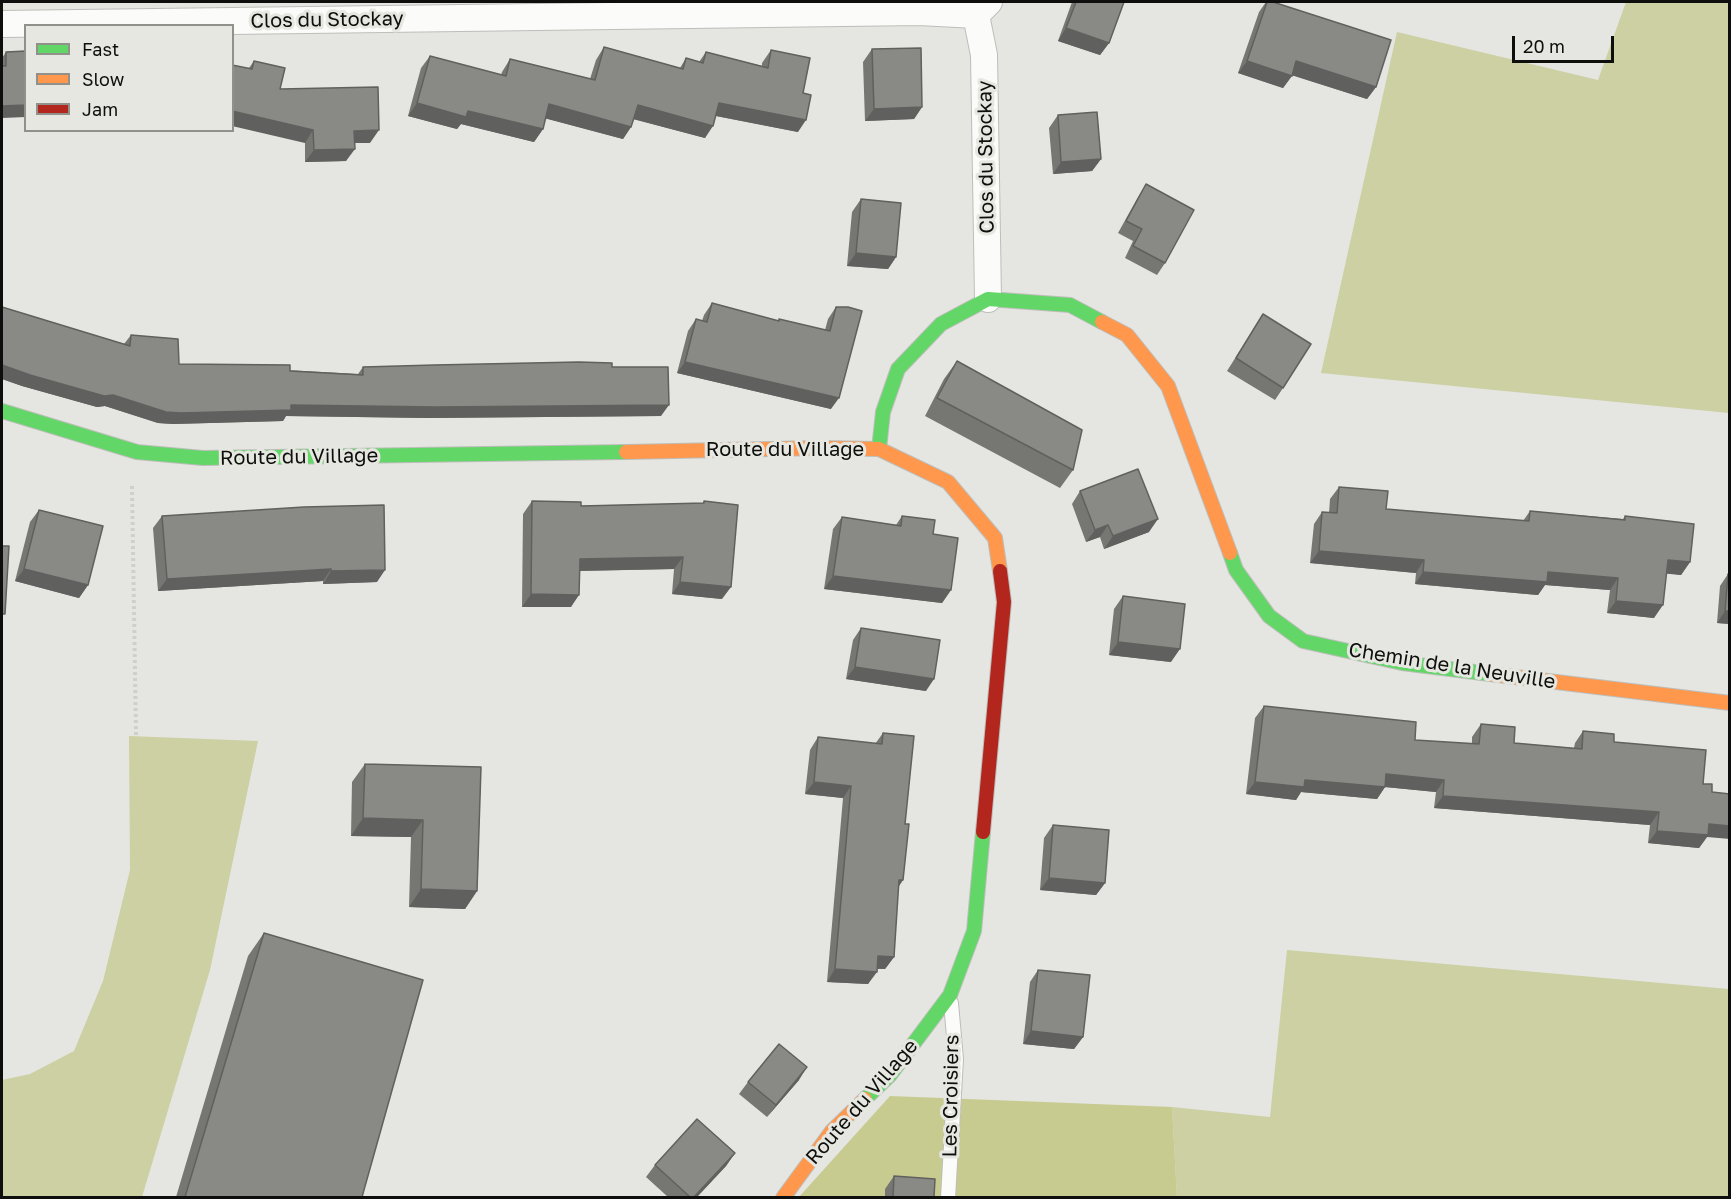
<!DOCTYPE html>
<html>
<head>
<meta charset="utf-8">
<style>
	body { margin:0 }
	#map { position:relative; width:1731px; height:1199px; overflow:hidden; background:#e5e6e1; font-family:"Golos Text",sans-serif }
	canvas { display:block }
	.frame { position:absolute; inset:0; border:3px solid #0e0f0c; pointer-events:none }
	.legend { position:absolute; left:24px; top:24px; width:210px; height:108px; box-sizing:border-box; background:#e6e7e0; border:2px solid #90918b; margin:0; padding:8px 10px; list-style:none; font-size:18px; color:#0e0f0c }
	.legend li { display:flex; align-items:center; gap:12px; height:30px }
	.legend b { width:30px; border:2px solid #90918b }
	.scale { position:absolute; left:1512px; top:36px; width:102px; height:27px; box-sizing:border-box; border:3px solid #0e0f0c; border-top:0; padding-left:8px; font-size:18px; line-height:21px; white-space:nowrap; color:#0e0f0c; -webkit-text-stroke:4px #e6e7e0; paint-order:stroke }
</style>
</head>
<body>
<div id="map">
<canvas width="1731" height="1199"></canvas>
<div class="frame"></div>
<ul class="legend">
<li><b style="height:8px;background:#63d668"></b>Fast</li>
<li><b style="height:8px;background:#ff974d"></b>Slow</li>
<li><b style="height:8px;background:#b3261e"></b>Jam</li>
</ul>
<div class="scale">20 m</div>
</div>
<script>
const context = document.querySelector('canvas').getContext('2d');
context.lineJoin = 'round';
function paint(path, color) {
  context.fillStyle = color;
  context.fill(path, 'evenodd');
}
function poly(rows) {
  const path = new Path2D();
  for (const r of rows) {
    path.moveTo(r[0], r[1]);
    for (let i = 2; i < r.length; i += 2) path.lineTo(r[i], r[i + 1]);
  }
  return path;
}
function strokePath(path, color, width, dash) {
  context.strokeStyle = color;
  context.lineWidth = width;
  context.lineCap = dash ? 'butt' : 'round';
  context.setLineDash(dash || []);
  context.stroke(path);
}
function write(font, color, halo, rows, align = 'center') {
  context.font = font + ' "Golos Text",sans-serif';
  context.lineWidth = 6;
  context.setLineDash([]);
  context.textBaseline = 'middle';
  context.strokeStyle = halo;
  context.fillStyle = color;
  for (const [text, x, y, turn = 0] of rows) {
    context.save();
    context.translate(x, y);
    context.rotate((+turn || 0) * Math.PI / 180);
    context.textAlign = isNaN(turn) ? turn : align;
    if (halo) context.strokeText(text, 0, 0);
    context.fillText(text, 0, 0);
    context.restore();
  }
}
paint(poly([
	[1626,2,1729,2,1729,413,1321,373,1397,32,1598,80],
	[129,736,258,741,210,970,142,1197,2,1197,2,1080,30,1074,74,1051,103,981,130,870],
	[1287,950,1729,989,1729,1197,1177,1197,1172,1107,1270,1117]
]), '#ccd0a3');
paint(poly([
	[890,1096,1172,1107,1177,1197,798,1198]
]), '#c7cb90');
const lane = poly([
	[948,1198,956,1059,951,1003]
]);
const street = poly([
	[976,15,984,55,988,299],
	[2,24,919,12,976,15,989,2]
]);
const fast = poly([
	[2,411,137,452,203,458,626,452],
	[879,449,883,412,898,369,941,324,988,299,1070,305,1102,322],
	[1230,553,1236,570,1269,616,1303,641,1402,663,1490,674],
	[865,1099,890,1075,950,995,974,931,983,832]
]);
const slow = poly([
	[1102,322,1127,335,1168,386,1230,553],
	[626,452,818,448,879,449,948,482,995,538,1000,571],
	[1490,674,1730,703],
	[783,1198,832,1131,865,1099]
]);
const jam = poly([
	[983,832,1004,602,1000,571]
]);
strokePath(lane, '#bdbeba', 16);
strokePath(street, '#bdbeba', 28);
strokePath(fast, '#bdbeba', 16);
strokePath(slow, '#bdbeba', 16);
strokePath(jam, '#bdbeba', 16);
strokePath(poly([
	[132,486,136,735]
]), '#cfcfce', 4, [3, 3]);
strokePath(lane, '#fbfbfa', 14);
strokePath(street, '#fbfbfa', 26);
strokePath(fast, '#63d668', 14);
strokePath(slow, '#ff974d', 14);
strokePath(jam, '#b3261e', 14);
paint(poly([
	[1072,2,1124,2,1109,43,1100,55,1058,41],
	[1266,2,1273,2,1376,87,1367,99,1292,75,1283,88,1238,73,1259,12],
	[604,47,680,68,686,58,699,62,706,52,762,66,762,63,771,50,803,93,798,132,716,116,705,138,634,119,631,127,623,139,545,118,543,129,534,142,461,124,457,129,408,116,421,68,430,56,501,75,502,72,510,59,590,79,596,60],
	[872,49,922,107,914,119,865,121,863,62],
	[26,51,2,118,2,58,6,52],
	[254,61,280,89,370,143,354,143,346,161,305,162,305,143,249,68],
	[1058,115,1101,159,1092,171,1053,174,1049,128],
	[1146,184,1165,263,1157,275,1125,258,1133,241,1118,233,1138,197],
	[861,199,896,257,888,269,847,266,852,212],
	[712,303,778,321,779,319,825,330,828,319,836,307,831,409,677,373,688,331,696,319,702,321,704,315],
	[2,307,124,344,131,335,179,364,358,374,363,367,612,367,661,416,428,418,286,416,283,421,173,424,158,423,105,406,97,407,22,386,2,379],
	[1263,314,1283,388,1275,400,1227,371],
	[957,361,1073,470,1060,488,925,416,944,379],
	[1339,487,1386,509,1523,521,1530,511,1623,519,1625,516,1690,562,1681,575,1666,573,1654,618,1607,613,1610,590,1545,585,1538,595,1415,584,1416,573,1310,563,1314,524,1322,512,1329,513,1330,499],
	[1080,491,1149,532,1104,549,1100,537,1086,542,1072,504],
	[532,501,581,506,703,503,704,501,722,599,672,594,674,569,580,571,571,607,522,607,523,514],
	[39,510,88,585,79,598,15,581,30,522],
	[162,516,377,582,323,584,323,581,158,591,153,528],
	[902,516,933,534,951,590,942,603,824,589,833,529,842,517,896,525],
	[1728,574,1730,624,1717,623,1720,586],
	[1123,596,1171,662,1109,655,1114,609],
	[861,628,926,691,846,679,853,640],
	[1264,706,1415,740,1472,744,1472,737,1481,724,1514,743,1574,748,1575,743,1583,731,1614,742,1703,784,1707,837,1699,848,1648,843,1650,825,1434,808,1436,792,1385,787,1377,799,1301,792,1296,800,1246,794,1255,718],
	[883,733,905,824,903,880,898,887,894,957,885,969,877,969,868,984,827,982,843,798,805,794,810,750,818,737,875,744],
	[365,764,481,767,477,891,465,909,409,907,411,837,351,836,352,782],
	[1053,825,1105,883,1096,895,1040,890,1044,838],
	[264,933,362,1197,176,1197,248,956],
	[1038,970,1083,1037,1074,1049,1023,1044,1030,982],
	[799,1080,767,1117,739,1094,748,1082],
	[735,1153,726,1166,697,1197,668,1197,646,1177,655,1165],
	[894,1176,934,1197,885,1197,885,1189]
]), '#767673');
paint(poly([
	[1066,28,1109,43,1100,55,1058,41],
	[1247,61,1292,76,1283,88,1238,73],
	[1296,61,1376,87,1367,99,1288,74],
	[417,103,468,111,543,129,534,142,461,124,457,129,408,116],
	[719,103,806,120,798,132,711,115],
	[549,104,631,127,623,139,540,117],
	[26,105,26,117,2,118,2,106],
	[638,105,713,126,705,138,629,118],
	[922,107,914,119,865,121,874,109],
	[232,111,313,130,305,143,232,126],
	[379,130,370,143,346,143,354,131],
	[355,149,346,161,305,162,314,150],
	[1101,159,1092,171,1053,174,1061,162],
	[856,253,896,257,888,269,847,266],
	[685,362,839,398,831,409,677,373],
	[2,365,113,395,291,405,669,405,661,416,428,418,286,416,283,421,173,424,158,423,105,406,97,407,22,386,2,379],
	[1158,519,1149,532,1104,549,1113,536],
	[1108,525,1100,537,1086,542,1095,530],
	[1319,551,1424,560,1416,573,1310,563],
	[683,557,674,569,571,571,580,559],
	[1668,560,1690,562,1681,575,1659,573],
	[24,569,88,585,79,598,15,581],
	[331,569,323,581,158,591,167,579],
	[385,570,377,582,323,584,331,571],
	[1423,572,1548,572,1618,578,1610,590,1545,585,1538,595,1415,584],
	[833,576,951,590,942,603,824,589],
	[680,582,731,587,722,599,672,594],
	[531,594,579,595,571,607,522,607],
	[1616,601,1663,605,1654,618,1607,613],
	[1725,611,1730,611,1730,624,1717,623],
	[1118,642,1180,649,1171,662,1109,655],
	[855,667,934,679,926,691,846,679],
	[1386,774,1444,780,1436,792,1385,787,1377,799,1301,792,1296,800,1246,794,1255,782,1305,780],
	[814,782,851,786,843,798,805,794],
	[1443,796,1659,812,1650,825,1434,808],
	[363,818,423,820,411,837,351,836],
	[1709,824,1730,826,1730,839,1707,837,1699,848,1648,843,1657,831],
	[1049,878,1105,883,1096,895,1040,890],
	[899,880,903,880,895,892],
	[421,889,477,891,465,909,409,907],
	[878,956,894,957,885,969,869,968],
	[835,969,877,972,868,984,827,982],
	[1031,1031,1083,1037,1074,1049,1023,1044],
	[807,1067,799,1080,767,1117,776,1105],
	[735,1153,726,1166,697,1197,694,1197]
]), '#60605e');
const building = poly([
	[1076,2,1124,2,1109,43,1066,28,1076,2],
	[1267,2,1273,2,1391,40,1376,87,1296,61,1292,76,1247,61,1267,2],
	[604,47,683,69,686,58,703,63,706,52,768,68,771,50,810,58,803,93,811,95,806,120,719,103,713,126,638,105,631,127,549,104,543,129,468,111,466,117,417,103,430,56,506,76,510,59,595,80,604,47],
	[921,48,922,107,874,109,872,49,921,48],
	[26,51,26,105,2,106,2,66,6,66,6,52,26,51],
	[254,61,285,68,280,89,378,87,379,130,354,131,355,149,314,150,313,130,232,111,232,65,252,69,254,61],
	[1097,112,1101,159,1061,162,1058,115,1097,112],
	[1146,184,1194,210,1165,263,1133,246,1142,229,1126,221,1146,184],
	[861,199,901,203,896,257,856,253,861,199],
	[712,303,779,321,779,319,830,331,836,307,848,307,862,311,839,398,685,362,696,319,707,322,712,303],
	[2,307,130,346,131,335,178,339,179,364,290,365,290,371,363,375,363,367,434,365,579,362,612,363,612,367,668,367,669,405,436,407,291,405,291,410,181,413,166,412,113,395,104,396,30,375,2,365,2,307],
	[1263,314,1311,344,1283,388,1236,358,1263,314],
	[957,361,1082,430,1073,470,937,398,957,361],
	[1138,469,1158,519,1113,536,1108,525,1095,530,1080,491,1138,469],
	[1339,487,1388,491,1386,509,1529,521,1530,511,1625,520,1625,516,1694,524,1690,562,1668,560,1663,605,1616,601,1618,578,1548,572,1547,582,1423,572,1424,560,1319,551,1322,512,1337,513,1339,487],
	[532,501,581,502,581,506,704,503,704,501,738,505,731,587,680,582,683,557,580,559,579,595,531,594,532,501],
	[384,505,385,570,331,571,331,569,167,579,162,516,304,507,384,505],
	[39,510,103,526,88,585,24,569,39,510],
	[902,516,935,520,933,534,958,538,951,590,833,576,842,517,901,526,902,516],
	[2,546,9,546,5,614,2,614,2,546],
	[1728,574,1730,574,1730,611,1725,611,1728,574],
	[1123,596,1185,604,1180,649,1118,642,1123,596],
	[861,628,940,640,934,679,855,667,861,628],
	[1264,706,1416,722,1415,740,1479,744,1481,724,1515,727,1514,743,1582,749,1583,731,1614,734,1614,742,1706,750,1703,784,1712,784,1712,792,1730,794,1730,826,1709,824,1708,835,1657,831,1659,812,1443,796,1444,780,1386,774,1385,787,1305,780,1304,787,1255,782,1264,706],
	[883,733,914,736,905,824,909,824,903,880,899,880,894,957,878,956,877,972,835,969,851,786,814,782,818,737,882,744,883,733],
	[365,764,481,767,477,891,421,889,423,820,363,818,365,764],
	[1053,825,1109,830,1105,883,1049,878,1053,825],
	[264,933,423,980,362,1197,185,1197,264,933],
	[1038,970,1090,975,1083,1037,1031,1031,1038,970],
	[779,1044,807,1067,776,1105,748,1082,779,1044],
	[697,1119,735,1153,694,1197,690,1197,655,1165,697,1119],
	[894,1176,935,1179,934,1197,893,1197,894,1176]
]);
paint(building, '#898986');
strokePath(building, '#60605e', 1.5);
write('20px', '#0e0f0c', '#e6e7e0', [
	["Clos du Stockay",327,20,-1],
	["Clos du Stockay",986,157,-91],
	["Route du Village",785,450],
	["Route du Village",299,457,-1],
	["Chemin de la Neuville",1452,666,9],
	["Les Croisiers",951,1096,-89],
	["Route du Village",862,1102,-49]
]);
</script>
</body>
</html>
